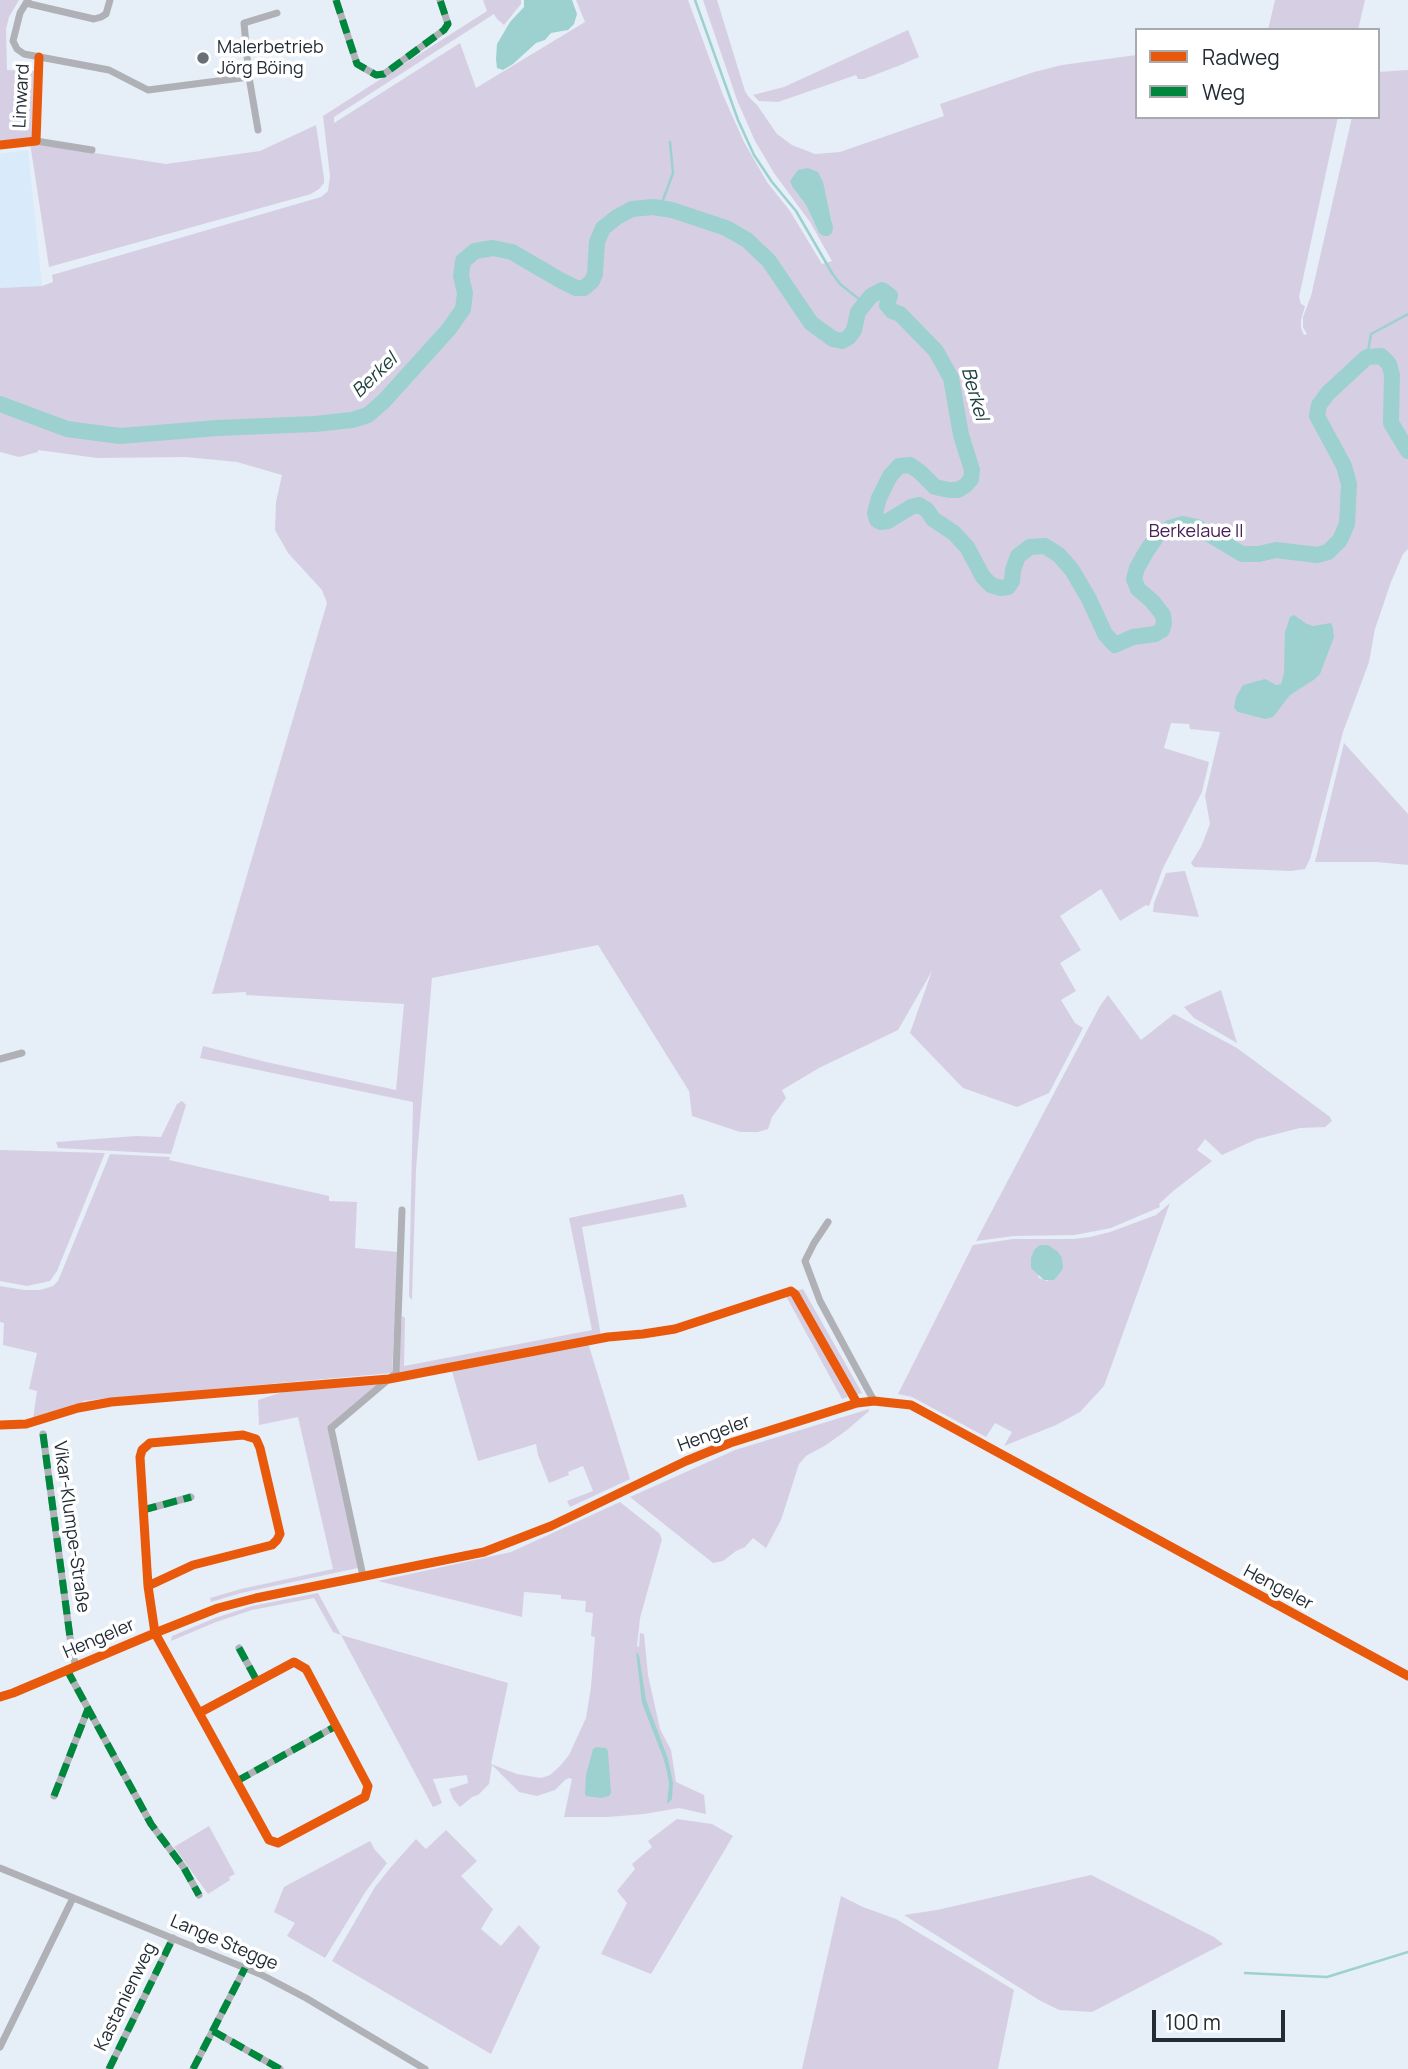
<!DOCTYPE html>
<html>
<head>
<meta charset="utf-8">
<style>
	body { margin:0 }
	#map { position:relative; width:1408px; height:2069px; overflow:hidden; background:#e6eef7; font-family:Manrope,sans-serif }
	canvas { display:block }
	.legend { position:absolute; left:1135px; top:28px; width:245px; height:91px; box-sizing:border-box; background:#fff; border:2px solid #a7abae; margin:0; padding:9px 12px; list-style:none; font-size:21px; color:#232c35 }
	.legend li { display:flex; align-items:center; gap:14px; height:35px }
	.legend b { width:35px; border:2px solid #a7abae }
	.scale { position:absolute; left:1152px; top:2010px; width:133px; height:32px; box-sizing:border-box; border:4px solid #232c35; border-top:0; padding-left:9px; font-size:21px; line-height:24px; white-space:nowrap; color:#232c35; -webkit-text-stroke:5px #fff; paint-order:stroke }
</style>
</head>
<body>
<div id="map">
<canvas width="1408" height="2069"></canvas>
<ul class="legend">
<li><b style="height:9px;background:#e8590c"></b>Radweg</li>
<li><b style="height:9px;background:#00873e"></b>Weg</li>
</ul>
<div class="scale">100 m</div>
</div>
<script>
const context = document.querySelector('canvas').getContext('2d');
context.lineJoin = 'round';
function paint(path, color) {
  context.fillStyle = color;
  context.fill(path, 'evenodd');
}
function poly(rows) {
  const path = new Path2D();
  for (const r of rows) {
    path.moveTo(r[0], r[1]);
    for (let i = 2; i < r.length; i += 2) path.lineTo(r[i], r[i + 1]);
  }
  return path;
}
function strokePath(path, color, width, dash) {
  context.strokeStyle = color;
  context.lineWidth = width;
  context.lineCap = dash ? 'butt' : 'round';
  context.setLineDash(dash || []);
  context.stroke(path);
}
function write(font, color, halo, rows, align = 'center') {
  context.font = font + ' Manrope,sans-serif';
  context.lineWidth = 7;
  context.setLineDash([]);
  context.textBaseline = 'middle';
  context.strokeStyle = halo;
  context.fillStyle = color;
  for (const [text, x, y, turn = 0] of rows) {
    context.save();
    context.translate(x, y);
    context.rotate((+turn || 0) * Math.PI / 180);
    context.textAlign = isNaN(turn) ? turn : align;
    if (halo) context.strokeText(text, 0, 0);
    context.fillText(text, 0, 0);
    context.restore();
  }
}
paint(poly([
	[28,150,42,286,0,288,0,154]
]), '#d9eafb');
paint(poly([
	[0,0,19,0,9,17,6,29,7,70,37,71,34,139,0,143],
	[483,0,521,0,521,4,504,25,497,19,494,14,334,117,334,123,460,43,476,88,585,22,576,0,688,0,723,95,744,142,767,182,790,211,822,264,832,261,810,222,774,173,755,141,737,100,703,0,717,0,745,91,748,96,757,105,777,134,792,145,815,154,840,152,944,116,940,104,1034,72,1062,65,1129,56,1137,55,1137,117,1338,117,1299,297,1301,304,1305,306,1301,320,1301,328,1304,335,1307,334,1303,327,1303,317,1311,296,1352,117,1378,117,1378,72,1408,70,1408,549,1403,554,1391,582,1375,629,1369,662,1343,732,1310,859,1305,869,1291,871,1194,867,1191,863,1201,847,1210,824,1205,796,1220,732,1190,729,1189,724,1171,723,1164,748,1209,762,1202,792,1163,868,1149,906,1146,905,1120,921,1101,889,1060,916,1081,950,1060,963,1076,991,1061,1000,1075,1023,1083,1028,1049,1093,1017,1107,963,1088,910,1033,932,971,898,1030,819,1068,782,1090,786,1098,772,1117,768,1129,758,1132,740,1132,692,1116,689,1091,598,945,432,978,416,1169,412,1300,409,1296,413,1102,200,1058,203,1046,266,1062,396,1090,404,1004,246,995,246,992,212,994,327,603,322,590,288,553,275,530,276,502,282,475,237,462,186,457,97,458,38,450,38,452,19,457,0,452,0,288,42,286,53,282,52,275,321,197,328,191,330,176,323,116,487,11],
	[793,188,826,197,832,221,819,233,806,205],
	[1275,0,1365,0,1358,30,1268,30],
	[908,30,919,57,898,66,864,79,858,79,856,75,778,102,759,101,753,95,784,87],
	[316,125,324,178,324,183,319,189,311,194,49,267,30,143,166,164,260,151],
	[1344,743,1408,814,1408,865,1377,862,1315,862],
	[1185,871,1199,917,1153,912,1154,903,1166,873],
	[1221,990,1237,1043,1194,1018,1184,1007],
	[1108,995,1141,1040,1174,1014,1237,1048,1330,1117,1332,1121,1325,1127,1300,1128,1257,1139,1222,1155,1205,1139,1197,1150,1212,1161,1172,1192,1159,1204,1160,1207,1111,1228,1075,1235,1014,1236,976,1241,1100,1006],
	[182,1101,186,1105,171,1154,58,1148,56,1142,136,1136,161,1137,177,1104],
	[0,1150,105,1153,57,1271,50,1281,27,1286,0,1281],
	[110,1154,170,1157,164,1177,169,1160,329,1196,329,1201,357,1202,355,1248,398,1252,392,1373,101,1399,83,1401,83,1405,33,1419,37,1391,29,1389,37,1353,3,1345,4,1323,0,1322,0,1286,24,1290,40,1290,53,1286,58,1281],
	[683,1194,687,1207,582,1227,601,1336,398,1374,402,1316,405,1318,404,1366,592,1330,569,1218],
	[1170,1203,1104,1386,1080,1412,1056,1425,1004,1446,1012,1432,995,1423,986,1437,912,1397,898,1394,973,1245,1013,1239,1074,1239,1090,1237,1110,1232,1156,1215],
	[1048,1245,1063,1269,1047,1281,1039,1278,1032,1255],
	[803,1289,862,1393,855,1395,796,1291],
	[791,1294,848,1397,842,1399,786,1296],
	[588,1343,630,1479,570,1507,567,1501,593,1491,583,1466,568,1472,569,1475,549,1483,538,1455,536,1444,478,1461,451,1368],
	[385,1380,328,1428,358,1568,241,1593,211,1602,210,1598,241,1589,333,1569,298,1417,259,1425,258,1400,292,1389],
	[869,1409,869,1411,847,1430,826,1445,806,1456,799,1464,781,1520,766,1548,753,1538,745,1547,736,1551,723,1561,713,1563,630,1497,735,1450],
	[620,1502,659,1533,662,1539,640,1618,637,1646,639,1647,640,1633,644,1634,648,1675,660,1729,671,1750,676,1782,704,1795,706,1814,679,1808,644,1814,608,1817,564,1817,572,1779,569,1778,565,1780,555,1790,537,1796,519,1792,492,1765,489,1784,478,1795,472,1797,460,1807,453,1799,449,1789,468,1783,467,1775,433,1779,442,1803,433,1807,341,1635,333,1632,314,1598,252,1610,216,1622,171,1641,172,1636,215,1618,252,1606,318,1593,341,1635,508,1683,491,1764,517,1774,541,1778,550,1775,560,1766,569,1755,586,1718,591,1687,595,1637,591,1636,593,1613,585,1612,586,1601,561,1599,561,1595,524,1592,522,1617,378,1581,511,1552],
	[677,1819,712,1824,733,1836,651,1974,601,1954,627,1903,617,1891,635,1869,632,1864,652,1847,648,1841],
	[209,1826,235,1874,229,1877,230,1880,208,1894,174,1847],
	[446,1830,477,1861,461,1876,493,1909,481,1929,501,1946,519,1925,540,1947,491,2054,332,1961,375,1887,391,1867,416,1839,426,1849],
	[370,1841,375,1850,387,1863,366,1891,325,1958,287,1936,295,1923,274,1912,284,1887],
	[1091,1875,1214,1937,1223,1944,1092,2012,1059,2010,1039,2000,904,1915,937,1910],
	[841,1896,863,1907,896,1919,1014,1990,998,2069,802,2069]
]), '#d6cfe3');
paint(poly([
	[524,0,572,0,577,14,574,24,568,30,551,33,545,40,536,43,513,64,503,70,497,68,496,59,497,44,510,22,524,7],
	[808,168,818,172,823,182,833,227,832,233,828,236,824,236,819,233,806,205,793,188,790,181,798,170],
	[1294,615,1307,624,1313,626,1331,623,1333,628,1334,637,1320,674,1315,679,1290,695,1273,717,1265,719,1238,712,1234,708,1236,697,1243,685,1265,679,1276,685,1281,684,1284,673,1285,632,1290,617],
	[1040,1245,1048,1245,1058,1252,1062,1258,1063,1269,1054,1280,1044,1280,1031,1268,1031,1258,1034,1250],
	[636,1652,639,1655,646,1700,668,1759,673,1783,672,1799,667,1804,669,1784,667,1772,663,1757,642,1703],
	[596,1747,606,1748,608,1751,611,1793,609,1796,601,1798,586,1796,585,1793,586,1775,593,1749]
]), '#9cd1cf');
strokePath(poly([
	[695,0,738,120,754,155,772,182,796,211,832,273,840,284,864,303],
	[660,208,673,173,670,142],
	[1367,357,1371,334,1408,314],
	[1245,1973,1327,1977,1408,1952]
]), '#9cd1cf', 2.5);
strokePath(poly([
	[0,404,67,429,120,436,217,428,315,424,352,420,368,415,384,401,449,329,463,309,465,293,461,276,463,261,475,251,493,248,512,252,560,280,576,288,584,288,592,281,595,274,597,242,603,228,617,217,632,209,653,207,672,210,726,228,747,240,769,261,811,323,833,339,842,341,849,337,854,330,858,312,871,296,882,290,890,296,887,305,892,311,900,314,936,351,951,378,961,435,972,470,971,479,966,485,958,490,949,490,935,487,920,472,910,465,899,466,890,476,879,498,875,513,877,520,881,522,888,521,911,507,919,505,927,510,933,519,954,533,967,547,983,577,991,585,1001,588,1008,587,1012,581,1013,570,1018,556,1030,547,1045,546,1059,555,1072,570,1089,599,1105,634,1115,645,1133,637,1155,634,1162,630,1164,623,1163,615,1152,601,1138,589,1134,579,1137,568,1146,552,1157,536,1170,528,1183,524,1197,527,1242,554,1259,554,1276,550,1317,555,1328,552,1340,540,1347,524,1349,484,1344,466,1317,416,1319,405,1328,393,1367,357,1381,356,1389,364,1392,375,1391,423,1408,451]
]), '#9cd1cf', 16);
strokePath(poly([
	[28,0,20,13,13,41,17,49,24,54,109,70,148,90,249,77],
	[336,0,357,64,376,75,384,74,395,66,444,30,448,24,440,0],
	[26,3,94,19,101,17,106,14,110,0],
	[39,57,36,141,92,150],
	[258,130,249,77,244,23,277,13],
	[0,1059,22,1053],
	[828,1222,814,1243,805,1261,820,1301,874,1401],
	[43,1434,72,1652,76,1666],
	[143,1510,191,1497],
	[363,1576,331,1428,396,1373,402,1210],
	[148,1586,193,1565,272,1545,277,1540,280,1534,260,1448,256,1439,243,1435,150,1443,142,1450,140,1457,148,1586,155,1633,269,1840,278,1843,365,1797,368,1786,306,1669,294,1662,199,1713],
	[239,1648,257,1681],
	[67,1670,151,1824,184,1868,199,1895],
	[0,1697,13,1693,155,1633,218,1608,256,1598,484,1552,551,1526,686,1461,730,1443,857,1403,874,1401,911,1405,1408,1676],
	[237,1781,336,1726],
	[54,1796,88,1709],
	[0,1868,260,1974,306,1998,425,2069],
	[213,2031,280,2069],
	[0,2047,73,1898],
	[109,2069,173,1938],
	[193,2069,245,1968]
]), '#b0b1b6', 7);
strokePath(poly([
	[336,0,357,64,376,75,384,74,395,66,444,30,448,24,440,0],
	[43,1434,72,1652,76,1666],
	[143,1510,191,1497],
	[239,1648,257,1681],
	[67,1670,151,1824,184,1868,199,1895],
	[237,1781,336,1726],
	[54,1796,88,1709],
	[213,2031,280,2069],
	[109,2069,173,1938],
	[193,2069,245,1968]
]), '#00873e', 7, [14, 7]);
strokePath(poly([
	[0,145,36,141,39,57],
	[0,1425,26,1424,78,1408,111,1402,389,1379,608,1337,643,1334,675,1329,791,1291,795,1294,857,1403],
	[148,1586,193,1565,272,1545,277,1540,280,1534,260,1448,256,1439,243,1435,150,1443,142,1450,140,1457,148,1586,155,1633,269,1840,278,1843,365,1797,368,1786,306,1669,294,1662,199,1713],
	[0,1697,13,1693,155,1633,218,1608,256,1598,484,1552,551,1526,686,1461,730,1443,857,1403,874,1401,911,1405,1408,1676]
]), '#e8590c', 9);
for (const [x, y, r, color] of [
	[203,58,7,"#677079"]
]) {
  const dot = new Path2D();
  dot.arc(x, y, r, 0, 2 * Math.PI);
  context.fillStyle = color;
  context.fill(dot);
  strokePath(dot, '#fff', 2.5);
}
write('18px', '#232c35', '#fff', [
	["Malerbetrieb",217,48],
	["Jörg Böing",217,69]
], 'left');
write('18px', '#232c35', '#fff', [
	["Linward",22,96,-87],
	["Hengeler",714,1434,-20],
	["Vikar-Klumpe-Straße",71,1527,82],
	["Hengeler",1278,1588,28],
	["Hengeler",99,1639,-23],
	["Lange Stegge",224,1943,23],
	["Kastanienweg",126,1997,-64]
]);
write('18px', '#462058', '#fff', [
	["Berkelaue II",1196,532]
]);
write('italic 19px', '#1c3f3c', '#fff', [
	["Berkel",375,376,-44],
	["Berkel",974,394,74]
]);
</script>
</body>
</html>
